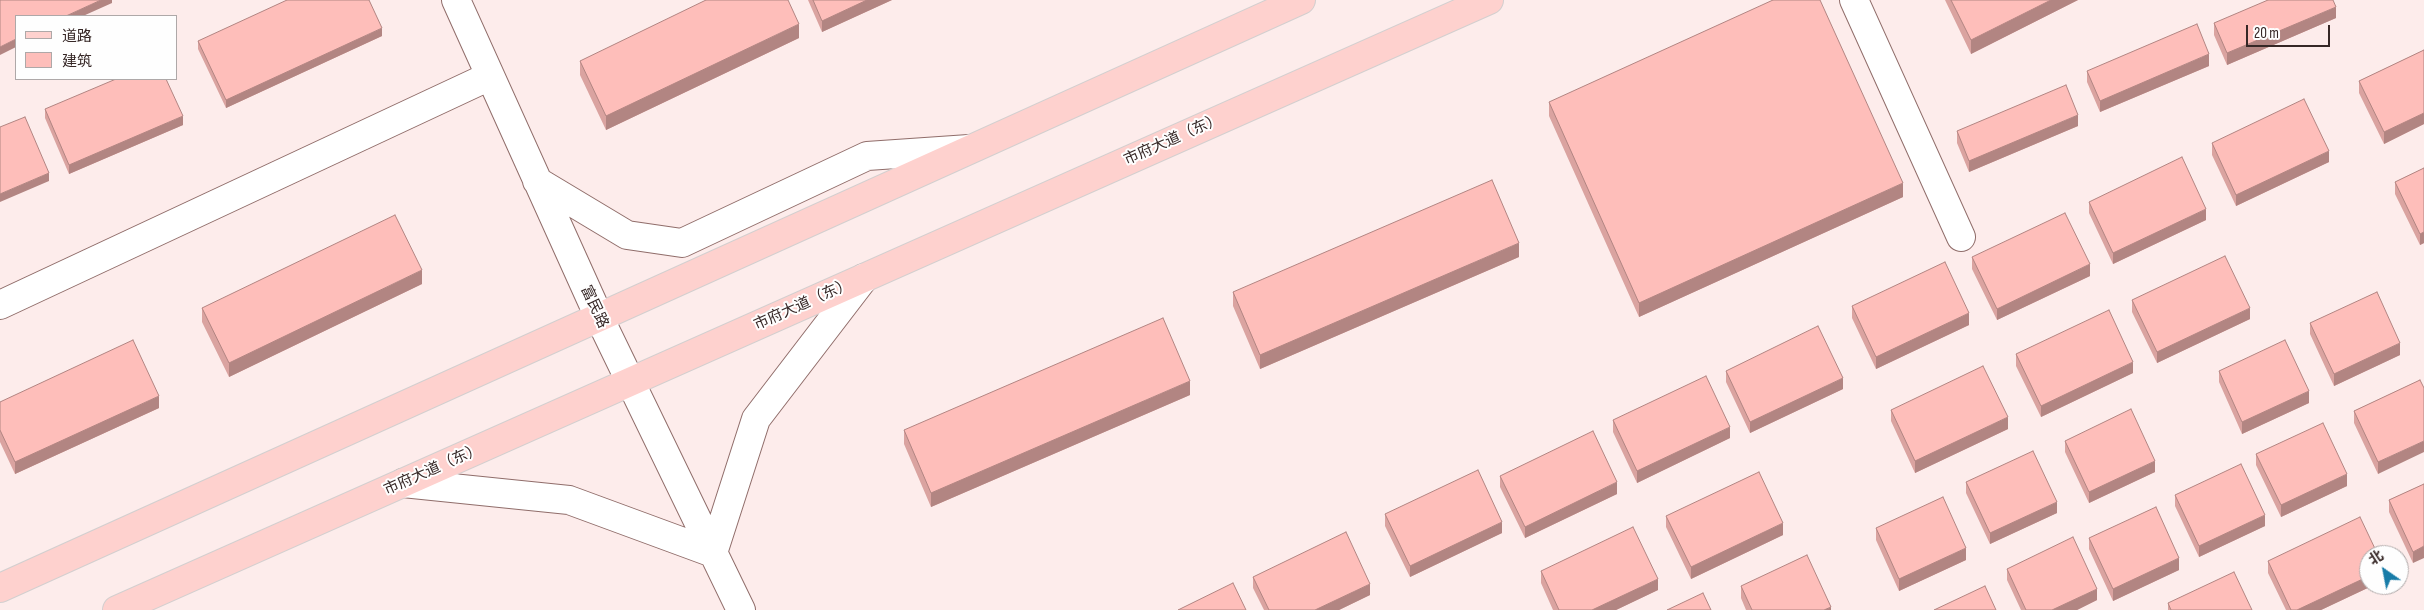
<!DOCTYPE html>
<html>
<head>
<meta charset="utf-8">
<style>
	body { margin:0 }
	#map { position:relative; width:2424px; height:610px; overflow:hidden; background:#fdeceb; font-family:"Sofia Sans Condensed","Noto Sans SC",sans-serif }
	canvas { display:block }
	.legend { position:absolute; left:15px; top:15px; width:162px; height:65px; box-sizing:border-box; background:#fefefe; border:1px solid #aea8a8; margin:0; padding:6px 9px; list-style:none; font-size:15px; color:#362726 }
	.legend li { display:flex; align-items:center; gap:10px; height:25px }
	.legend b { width:25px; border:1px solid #aea8a8 }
	.north { position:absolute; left:2359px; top:545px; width:50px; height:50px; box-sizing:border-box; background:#fefefe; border:1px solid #aea8a8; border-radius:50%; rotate:327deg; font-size:14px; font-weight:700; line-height:20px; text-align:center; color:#362726 }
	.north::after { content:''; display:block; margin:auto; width:18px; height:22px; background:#187ca8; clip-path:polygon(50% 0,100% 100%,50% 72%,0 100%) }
	.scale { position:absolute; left:2246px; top:25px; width:84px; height:22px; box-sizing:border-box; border:2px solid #362726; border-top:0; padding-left:6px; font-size:15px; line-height:18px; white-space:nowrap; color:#362726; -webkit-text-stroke:4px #fefefe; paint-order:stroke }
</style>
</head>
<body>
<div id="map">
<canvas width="2424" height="610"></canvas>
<ul class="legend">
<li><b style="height:6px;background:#fed1ce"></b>道路</li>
<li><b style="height:14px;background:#febeba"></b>建筑</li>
</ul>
<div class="north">北</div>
<div class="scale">20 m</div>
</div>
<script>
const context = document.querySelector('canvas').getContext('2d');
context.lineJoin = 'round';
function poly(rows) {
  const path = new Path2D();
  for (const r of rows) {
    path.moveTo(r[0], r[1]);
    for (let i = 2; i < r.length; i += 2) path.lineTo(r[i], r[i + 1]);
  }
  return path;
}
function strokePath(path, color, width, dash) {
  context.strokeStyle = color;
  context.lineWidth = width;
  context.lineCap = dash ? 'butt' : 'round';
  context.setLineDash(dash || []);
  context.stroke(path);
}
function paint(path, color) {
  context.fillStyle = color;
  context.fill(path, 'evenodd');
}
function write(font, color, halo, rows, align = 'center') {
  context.font = font + ' "Sofia Sans Condensed","Noto Sans SC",sans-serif';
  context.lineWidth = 4;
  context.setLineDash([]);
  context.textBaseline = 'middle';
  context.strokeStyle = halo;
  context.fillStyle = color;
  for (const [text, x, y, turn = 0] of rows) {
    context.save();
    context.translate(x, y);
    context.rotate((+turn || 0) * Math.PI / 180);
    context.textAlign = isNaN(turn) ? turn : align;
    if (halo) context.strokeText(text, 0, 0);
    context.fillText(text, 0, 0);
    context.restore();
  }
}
const minor = poly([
	[456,0,599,317,741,610],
	[1854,0,1961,237],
	[537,181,627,235,682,243,867,156,969,149],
	[0,305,490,76],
	[403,483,569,500,713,553,756,419,864,278]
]);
const major = poly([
	[0,588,1301,0],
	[117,610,1489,0]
]);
strokePath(minor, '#906d6a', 30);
strokePath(major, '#d3cfcf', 30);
strokePath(minor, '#fff', 28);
strokePath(major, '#fed1ce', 28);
paint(poly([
	[808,0,892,0,822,32],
	[1945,0,2078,0,1971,54],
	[2336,18,2227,65,2214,35,2214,23],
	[382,36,226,108,198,49,198,41],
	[799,38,606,130,580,75,580,61],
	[2424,50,2424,124,2384,144,2359,93,2359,81],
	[2209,66,2100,112,2087,82,2087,71],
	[1549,102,1903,197,1639,317,1549,116],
	[45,109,183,125,69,174,45,118],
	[2078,126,1969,172,1957,143,1957,131],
	[2212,143,2329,162,2236,206,2212,155],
	[2424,168,2424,243,2420,245,2395,194,2395,182],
	[2089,202,2206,220,2113,264,2089,213],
	[1519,257,1260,369,1233,306,1233,292],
	[1972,257,2090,276,1997,320,1972,269],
	[422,284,229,377,202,322,202,308],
	[2132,300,2250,319,2157,363,2132,312],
	[1852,306,1969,325,1876,369,1852,318],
	[2310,323,2400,355,2334,386,2310,334],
	[2016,354,2133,373,2041,417,2016,366],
	[1726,371,1843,389,1750,433,1726,382],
	[2219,371,2309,403,2242,434,2219,382],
	[2420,380,2378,474,2354,423,2354,411],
	[1190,395,931,507,904,444,904,430],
	[0,402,159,408,15,474,0,442],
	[1891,410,2008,429,1915,473,1891,421],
	[1613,420,1730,438,1637,483,1613,432],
	[2065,441,2155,472,2089,503,2065,452],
	[2256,454,2347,486,2281,517,2256,465],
	[1500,476,1617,494,1525,538,1500,487],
	[1966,482,2057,513,1990,544,1966,493],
	[2424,484,2413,563,2389,512,2389,500],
	[2175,495,2265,526,2199,557,2175,506],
	[1385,514,1502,533,1410,577,1385,526],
	[1666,516,1783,535,1691,579,1666,527],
	[1876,528,1966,560,1899,591,1876,540],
	[2089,538,2179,570,2113,601,2089,549],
	[2268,561,2369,585,2374,585,2321,610,2286,610,2268,573],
	[2007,569,2097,600,2077,610,2021,610,2007,580],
	[1541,571,1658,590,1616,610,1553,610,1541,583],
	[1253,577,1370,595,1339,610,1264,610,1253,588],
	[1741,586,1831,610,1746,610,1741,598],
	[2168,603,2252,610,2168,610]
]), '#daa3a0');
paint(poly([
	[101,0,112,0,112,3,83,16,66,16],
	[867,0,892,0,822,32,822,21],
	[2051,0,2078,0,1971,54,1971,40],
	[2336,7,2336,18,2227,65,2227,53],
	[799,24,799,38,606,130,606,116],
	[382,28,382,36,226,108,226,100],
	[16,39,16,47,0,55,0,47],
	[2209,54,2209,66,2100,112,2100,101],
	[2424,113,2424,124,2384,144,2384,132],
	[2078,115,2078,126,1969,172,1969,161],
	[183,116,183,125,69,174,69,165],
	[2329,151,2329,162,2236,206,2236,195],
	[49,173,49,181,0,202,0,194],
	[1903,183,1903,197,1639,317,1639,303],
	[2206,209,2206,220,2113,264,2113,253],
	[2424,232,2424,243,2420,245,2420,234],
	[1519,243,1519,257,1260,369,1260,355],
	[2090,264,2090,276,1997,320,1997,309],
	[422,270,422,284,229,377,229,363],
	[2250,308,2250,319,2157,363,2157,352],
	[1969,313,1969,325,1876,369,1876,357],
	[2400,343,2400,355,2334,386,2334,374],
	[2133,362,2133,373,2041,417,2041,406],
	[1843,378,1843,389,1750,433,1750,422],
	[1190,381,1190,395,931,507,931,493],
	[2309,391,2309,403,2242,434,2242,422],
	[159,396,159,408,15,474,15,462],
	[2008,417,2008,429,1915,473,1915,461],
	[1730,427,1730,438,1637,483,1637,471],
	[2424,441,2424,452,2378,474,2378,462],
	[2155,461,2155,472,2089,503,2089,492],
	[2347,474,2347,486,2281,517,2281,505],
	[1617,482,1617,494,1525,538,1525,527],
	[2057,502,2057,513,1990,544,1990,533],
	[2265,515,2265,526,2199,557,2199,546],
	[1502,522,1502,533,1410,577,1410,566],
	[1783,523,1783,535,1691,579,1691,567],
	[2424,546,2424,558,2413,563,2413,552],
	[1966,548,1966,560,1899,591,1899,579],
	[2179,558,2179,570,2113,601,2113,589],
	[2369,576,2369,585,2374,585,2321,610,2297,610],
	[1658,579,1658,590,1616,610,1592,610],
	[1370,584,1370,595,1339,610,1315,610],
	[2097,589,2097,600,2077,610,2052,610],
	[1831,607,1831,610,1824,610]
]), '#b28582');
const building = poly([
	[0,0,101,0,66,16,16,16,16,39,0,47,0,0],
	[287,0,369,0,382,28,226,100,198,41,287,0],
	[706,0,788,0,799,24,606,116,580,61,706,0],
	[813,0,867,0,822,21,813,0],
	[1773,0,1820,0,1903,183,1639,303,1549,102,1773,0],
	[1951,0,2051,0,1971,40,1951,0],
	[2268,0,2333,0,2336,7,2227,53,2214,23,2268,0],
	[2197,24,2209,54,2100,101,2087,71,2197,24],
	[2424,50,2424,113,2384,132,2359,81,2424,50],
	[116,79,166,79,183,116,69,165,45,109,116,79],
	[2066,85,2078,115,1969,161,1957,131,2066,85],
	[2304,99,2329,151,2236,195,2212,143,2304,99],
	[25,117,49,173,0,194,0,127,25,117],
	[2182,157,2206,209,2113,253,2089,202,2182,157],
	[2424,168,2424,232,2420,234,2395,182,2424,168],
	[1492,180,1519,243,1260,355,1233,292,1492,180],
	[2065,213,2090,264,1997,309,1972,257,2065,213],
	[395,215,422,270,229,363,202,308,395,215],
	[2225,256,2250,308,2157,352,2132,300,2225,256],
	[1945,262,1969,313,1876,357,1852,306,1945,262],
	[2377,292,2400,343,2334,374,2310,323,2377,292],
	[2109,310,2133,362,2041,406,2016,354,2109,310],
	[1163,318,1190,381,931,493,904,430,1163,318],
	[1818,326,1843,378,1750,422,1726,371,1818,326],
	[133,340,159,396,15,462,0,430,0,402,133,340],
	[2285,340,2309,391,2242,422,2219,371,2285,340],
	[1983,366,2008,417,1915,461,1891,410,1983,366],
	[1706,376,1730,427,1637,471,1613,420,1706,376],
	[2420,380,2424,388,2424,441,2378,462,2354,411,2420,380],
	[2131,409,2155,461,2089,492,2065,441,2131,409],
	[2323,423,2347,474,2281,505,2256,454,2323,423],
	[1593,431,1617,482,1525,527,1500,476,1593,431],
	[2033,451,2057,502,1990,533,1966,482,2033,451],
	[2241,464,2265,515,2199,546,2175,495,2241,464],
	[1478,470,1502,522,1410,566,1385,514,1478,470],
	[1759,472,1783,523,1691,567,1666,516,1759,472],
	[2424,484,2424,546,2413,552,2389,500,2424,484],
	[1943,497,1966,548,1899,579,1876,528,1943,497],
	[2156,507,2179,558,2113,589,2089,538,2156,507],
	[2360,517,2378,555,2369,555,2369,576,2297,610,2291,610,2268,561,2360,517],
	[1633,527,1658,579,1592,610,1559,610,1541,571,1633,527],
	[1346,532,1370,584,1315,610,1269,610,1253,577,1346,532],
	[2073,537,2097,589,2052,610,2026,610,2007,569,2073,537],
	[1807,555,1831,607,1824,610,1752,610,1741,586,1807,555],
	[2234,572,2252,610,2171,610,2168,603,2234,572],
	[1233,583,1246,610,1178,610,1233,583],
	[1985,586,1996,610,1934,610,1985,586],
	[1703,593,1711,610,1667,610,1703,593]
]);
paint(building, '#febeba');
strokePath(building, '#b28582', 1);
write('15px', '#362726', '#fefefe', [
	["市府大道（东）",1173,140,-24],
	["市府大道（东）",803,305,-24],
	["富民路",594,307,65],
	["市府大道（东）",433,470,-24]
]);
</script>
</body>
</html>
